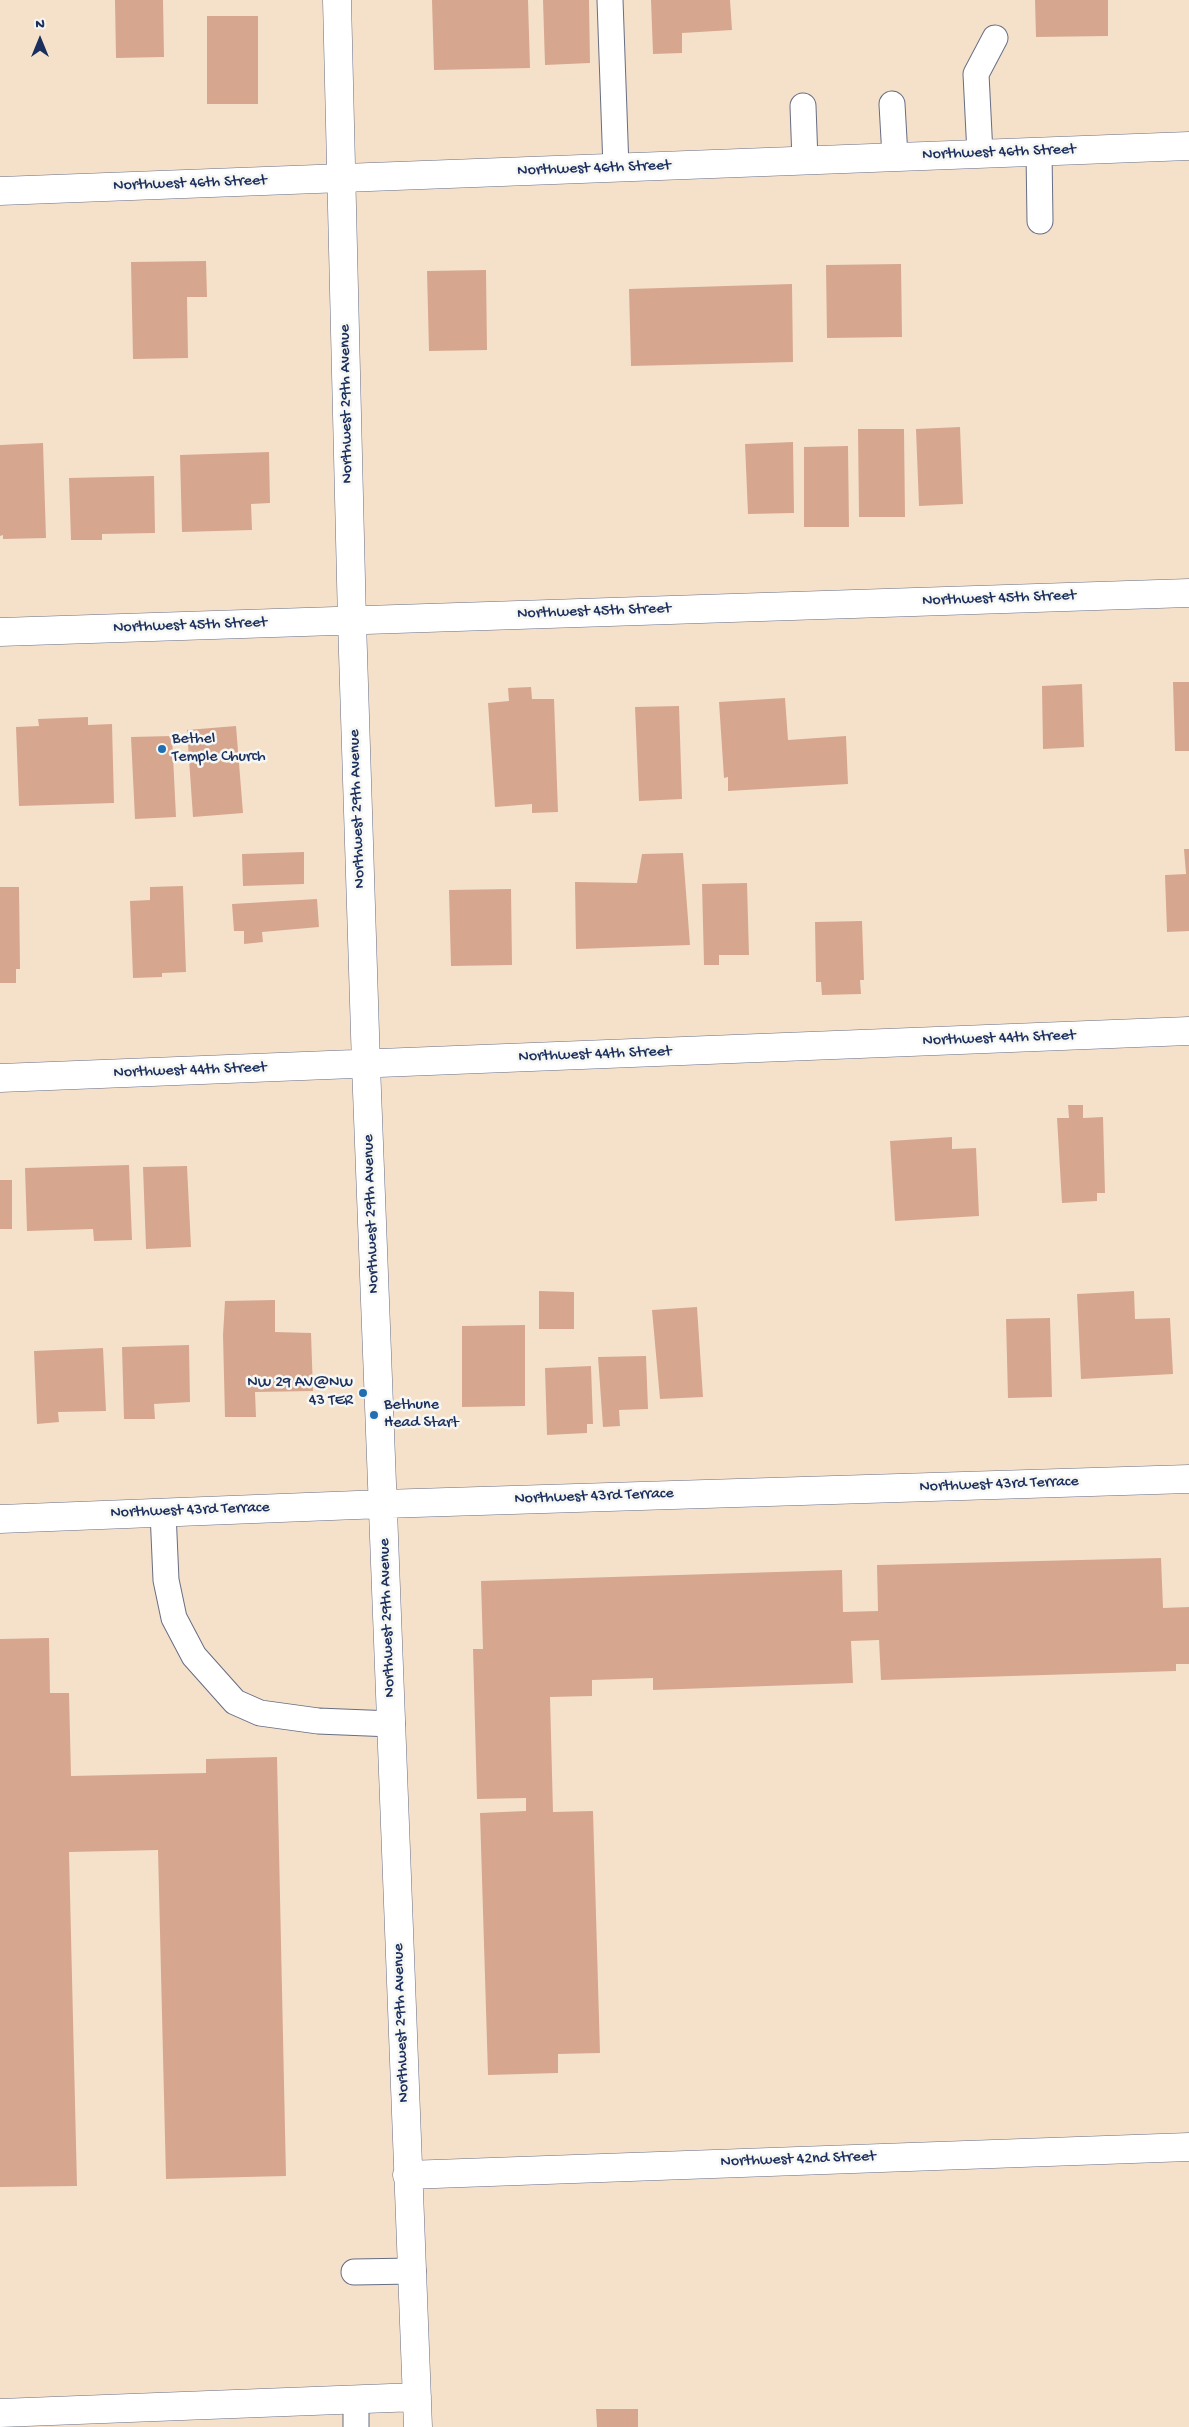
<!DOCTYPE html>
<html>
<head>
<meta charset="utf-8">
<style>
	body { margin:0 }
	#map { position:relative; width:1189px; height:2427px; overflow:hidden; background:#f5e1ca; font-family:"Gochi Hand",sans-serif }
	canvas { display:block }
	.north { position:absolute; left:15px; top:15px; width:50px; height:50px; -webkit-text-stroke:4px #f6f6f2; paint-order:stroke; rotate:0deg; font-size:14px; font-weight:700; line-height:20px; text-align:center; color:#1b2f5e }
	.north::after { content:''; display:block; margin:auto; width:18px; height:22px; background:#1b2f5e; clip-path:polygon(50% 0,100% 100%,50% 72%,0 100%) }
</style>
</head>
<body>
<div id="map">
<canvas width="1189" height="2427"></canvas>
<div class="north">N</div>
</div>
<script>
const context = document.querySelector('canvas').getContext('2d');
context.lineJoin = 'round';
function paint(path, color) {
  context.fillStyle = color;
  context.fill(path, 'evenodd');
}
function poly(rows) {
  const path = new Path2D();
  for (const r of rows) {
    path.moveTo(r[0], r[1]);
    for (let i = 2; i < r.length; i += 2) path.lineTo(r[i], r[i + 1]);
  }
  return path;
}
function strokePath(path, color, width, dash) {
  context.strokeStyle = color;
  context.lineWidth = width;
  context.lineCap = dash ? 'butt' : 'round';
  context.setLineDash(dash || []);
  context.stroke(path);
}
function write(font, color, halo, rows, align = 'center') {
  context.font = font + ' "Gochi Hand",sans-serif';
  context.lineWidth = 5;
  context.setLineDash([]);
  context.textBaseline = 'middle';
  context.strokeStyle = halo;
  context.fillStyle = color;
  for (const [text, x, y, turn = 0] of rows) {
    context.save();
    context.translate(x, y);
    context.rotate((+turn || 0) * Math.PI / 180);
    context.textAlign = isNaN(turn) ? turn : align;
    if (halo) context.strokeText(text, 0, 0);
    context.fillText(text, 0, 0);
    context.restore();
  }
}
paint(poly([
	[115,0,163,0,164,57,116,58],
	[432,0,528,0,530,68,434,70],
	[543,0,589,0,590,63,545,65],
	[651,0,730,0,732,30,682,33,682,53,653,54],
	[1035,0,1108,0,1108,36,1036,37],
	[207,16,258,16,258,104,207,104],
	[206,261,207,297,187,297,188,358,133,359,131,262],
	[901,264,902,337,827,338,826,265],
	[486,270,487,350,429,351,427,271],
	[792,284,793,362,631,366,629,289],
	[960,427,963,504,919,506,916,429],
	[858,429,904,429,905,517,859,517],
	[793,442,794,513,748,514,745,444],
	[43,443,46,538,3,539,3,535,0,536,0,445],
	[848,446,849,527,804,527,804,447],
	[269,452,270,503,251,504,252,530,182,532,180,455],
	[154,476,155,533,102,534,102,540,71,540,69,478],
	[1173,682,1189,682,1189,751,1175,751],
	[1082,684,1084,747,1043,749,1042,686],
	[531,687,532,699,554,699,558,812,532,813,532,804,495,807,488,703,509,701,508,688],
	[785,698,788,740,846,736,848,784,728,791,728,777,724,778,719,702],
	[679,706,682,799,639,801,635,707],
	[88,717,88,725,112,724,114,803,19,806,16,727,39,726,38,719],
	[236,726,243,813,193,817,187,730],
	[172,736,176,817,135,819,131,737],
	[1184,849,1189,849,1189,931,1167,932,1165,875,1186,874],
	[304,852,304,884,243,886,242,854],
	[683,853,690,945,576,949,575,882,637,883,642,854],
	[747,883,749,955,719,955,719,965,704,965,702,884],
	[183,886,186,972,162,973,162,977,133,978,130,901,150,900,150,887],
	[0,887,19,887,20,969,16,969,16,983,0,983],
	[511,889,512,965,451,966,449,890],
	[317,899,319,927,262,932,263,942,244,944,244,931,234,931,232,904],
	[862,921,864,980,860,980,861,994,822,995,821,982,816,982,815,922],
	[1068,1105,1083,1105,1083,1118,1103,1117,1105,1193,1097,1193,1097,1201,1062,1203,1057,1118,1069,1118],
	[952,1137,952,1149,976,1148,979,1216,895,1221,890,1141],
	[129,1165,132,1240,94,1241,93,1229,27,1231,25,1168],
	[187,1166,191,1247,146,1249,143,1167],
	[0,1180,12,1180,12,1229,0,1229],
	[539,1291,574,1292,574,1329,539,1329],
	[1134,1291,1135,1319,1170,1318,1173,1374,1081,1379,1077,1294],
	[275,1300,275,1332,311,1333,313,1391,255,1392,256,1417,225,1417,223,1335,225,1301],
	[697,1307,703,1397,660,1399,652,1310],
	[1050,1318,1052,1397,1008,1398,1006,1319],
	[525,1325,525,1406,462,1407,462,1326],
	[189,1345,190,1402,154,1404,155,1419,124,1419,122,1347],
	[103,1348,106,1411,58,1412,59,1422,37,1424,34,1351],
	[646,1356,648,1409,619,1410,620,1426,603,1427,598,1357],
	[591,1366,593,1424,587,1424,587,1433,547,1435,545,1368],
	[1161,1558,1163,1608,1189,1607,1189,1664,1176,1664,1176,1671,881,1680,879,1640,851,1641,853,1683,653,1690,653,1678,592,1680,592,1696,550,1697,553,1812,593,1811,600,2053,558,2054,558,2073,488,2075,480,1813,526,1811,526,1798,477,1799,473,1649,483,1649,481,1581,842,1570,843,1612,878,1611,877,1565],
	[49,1638,50,1693,69,1693,71,1776,206,1773,206,1759,277,1757,286,2176,166,2179,158,1850,69,1852,77,2186,0,2187,0,1639],
	[596,2409,638,2409,638,2427,597,2427]
]), '#d6a78e');
const lane = poly([
	[610,0,616,168],
	[892,104,895,157],
	[803,106,805,161],
	[1039,152,1040,221],
	[980,154,976,74,995,38],
	[163,1512,166,1580,174,1618,194,1656,235,1702,260,1713,318,1721,392,1724],
	[354,2272,413,2271],
	[356,2400,356,2427]
]);
const street = poly([
	[337,0,352,621,366,1065,418,2427],
	[0,632,1189,593],
	[0,1078,1189,1031],
	[0,1519,383,1504,1189,1479],
	[407,2175,1189,2147],
	[0,2413,417,2397]
]);
const secondary = poly([
	[0,191,1189,146]
]);
strokePath(lane, '#676d84', 27);
strokePath(street, '#676d84', 29);
strokePath(secondary, '#676d84', 29);
strokePath(lane, '#fff', 25);
strokePath(street, '#fff', 28);
strokePath(secondary, '#fff', 28);
for (const [x, y, r, color] of [
	[162,749,5,"#1f6fb2"],
	[363,1393,5,"#1f6fb2"],
	[374,1415,5,"#1f6fb2"]
]) {
  const dot = new Path2D();
  dot.arc(x, y, r, 0, 2 * Math.PI);
  context.fillStyle = color;
  context.fill(dot);
  strokePath(dot, '#f6f6f2', 2);
}
write('16px', '#1b2f5e', '#f6f6f2', [
	["Northwest 46th Street",999,153,-2],
	["Northwest 46th Street",594,169,-2],
	["Northwest 46th Street",190,184,-2],
	["Northwest 29th Avenue",347,404,-91],
	["Northwest 45th Street",999,599,-2],
	["Northwest 45th Street",594,612,-2],
	["Northwest 45th Street",190,626,-2],
	["Northwest 29th Avenue",358,809,-92],
	["Northwest 44th Street",999,1039,-2],
	["Northwest 44th Street",595,1055,-2],
	["Northwest 44th Street",190,1071,-2],
	["Northwest 29th Avenue",372,1214,-92],
	["Northwest 43rd Terrace",999,1485,-2],
	["Northwest 43rd Terrace",594,1497,-2],
	["Northwest 43rd Terrace",190,1511,-2],
	["Northwest 29th Avenue",388,1618,-92],
	["Northwest 29th Avenue",402,2023,-92],
	["Northwest 42nd Street",798,2160,-2]
]);
write('16px', '#1b2f5e', '#f6f6f2', [
	["Bethel",172,740],
	["Temple Church",172,758],
	["NW 29 AV@NW",353,1384,"right"],
	["43 TER",353,1402,"right"],
	["Bethune",384,1406],
	["Head Start",384,1424]
], 'left');
</script>
</body>
</html>
